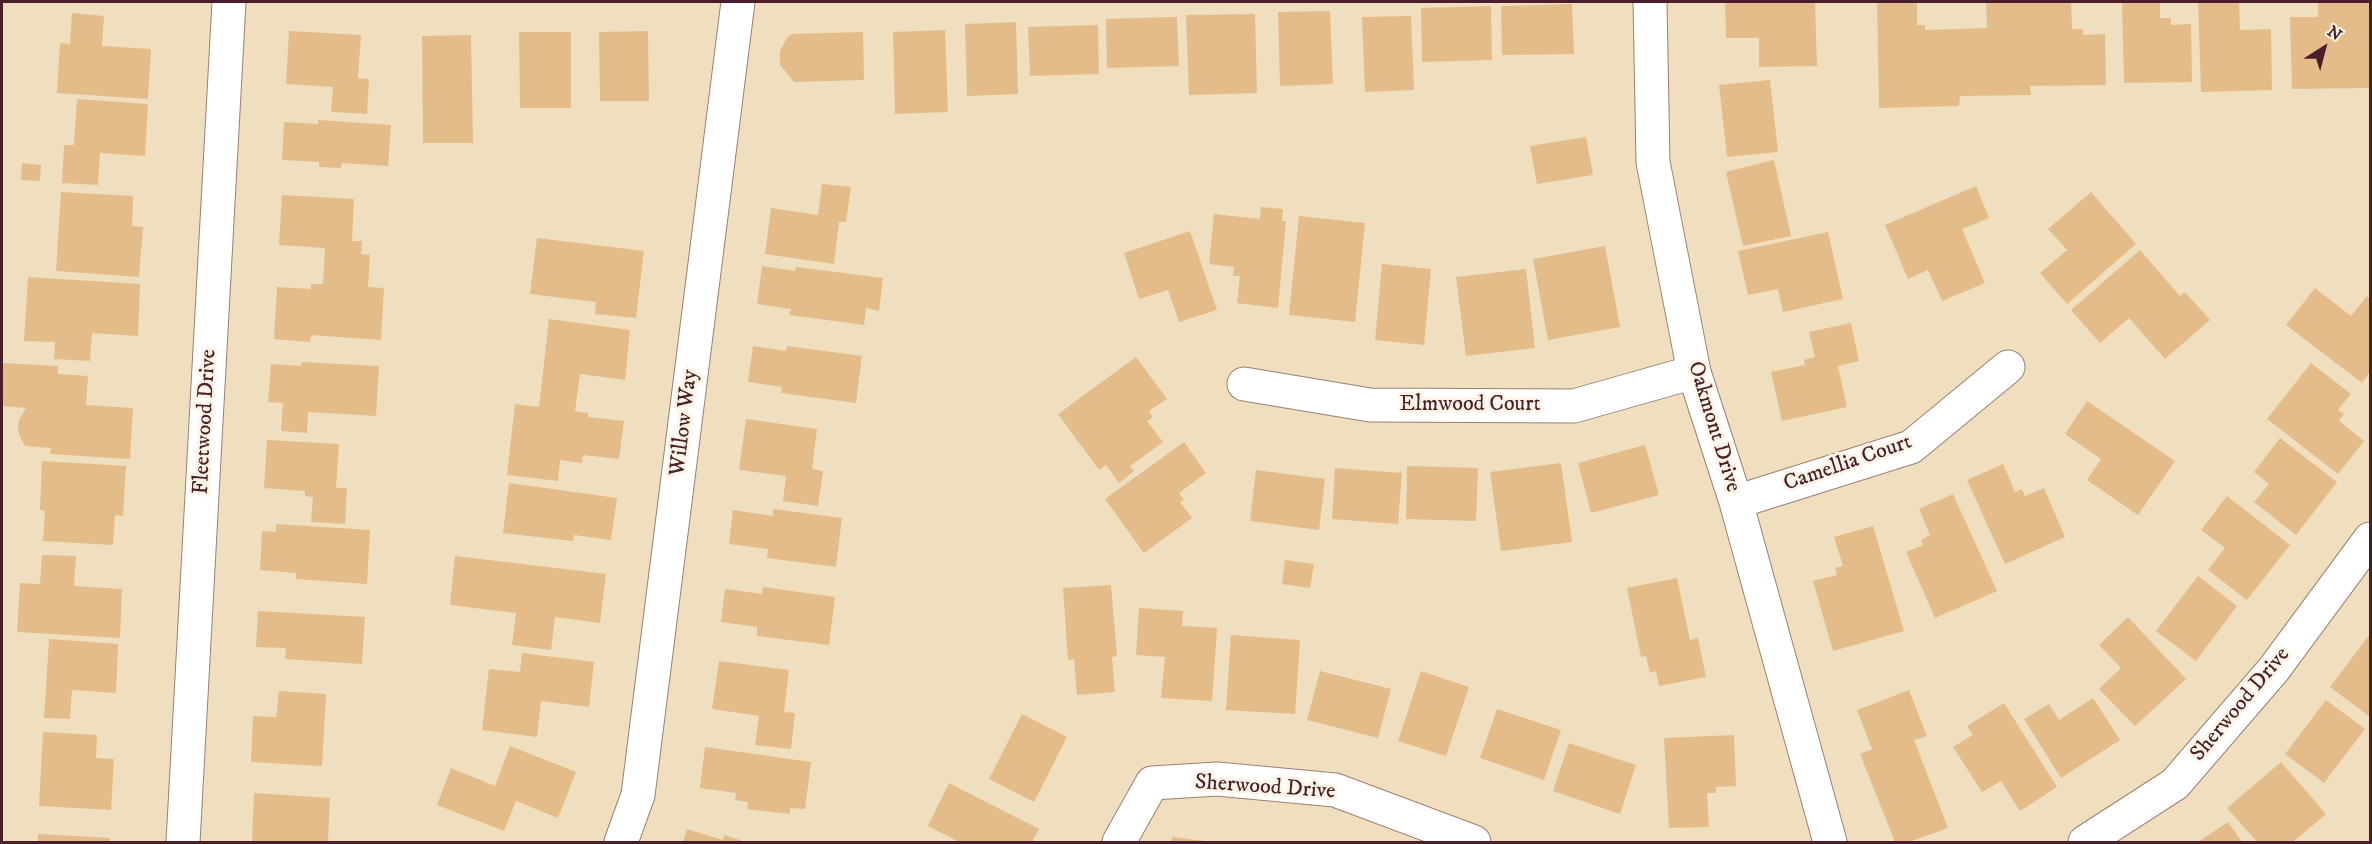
<!DOCTYPE html>
<html>
<head>
<meta charset="utf-8">
<style>
	body { margin:0 }
	#map { position:relative; width:2372px; height:844px; overflow:hidden; background:#f0dfbe; font-family:"IM FELL DW Pica",serif }
	canvas { display:block }
	.frame { position:absolute; inset:0; border:3px solid #4a1f2b; pointer-events:none }
	.north { position:absolute; left:2294px; top:18px; width:60px; height:60px; -webkit-text-stroke:4px #fcf5e5; paint-order:stroke; rotate:36deg; font-size:16px; font-weight:700; line-height:24px; text-align:center; color:#4a1f2b }
	.north::after { content:''; display:block; margin:auto; width:21px; height:27px; background:#4a1f2b; clip-path:polygon(50% 0,100% 100%,50% 72%,0 100%) }
</style>
</head>
<body>
<div id="map">
<canvas width="2372" height="844"></canvas>
<div class="frame"></div>
<div class="north">N</div>
</div>
<script>
const context = document.querySelector('canvas').getContext('2d');
context.lineJoin = 'round';
function paint(path, color) {
  context.fillStyle = color;
  context.fill(path, 'evenodd');
}
function poly(rows) {
  const path = new Path2D();
  for (const r of rows) {
    path.moveTo(r[0], r[1]);
    for (let i = 2; i < r.length; i += 2) path.lineTo(r[i], r[i + 1]);
  }
  return path;
}
function strokePath(path, color, width, dash) {
  context.strokeStyle = color;
  context.lineWidth = width;
  context.lineCap = dash ? 'butt' : 'round';
  context.setLineDash(dash || []);
  context.stroke(path);
}
function write(font, color, halo, rows, align = 'center') {
  context.font = font + ' "IM FELL DW Pica",serif';
  context.lineWidth = 6;
  context.setLineDash([]);
  context.textBaseline = 'middle';
  context.strokeStyle = halo;
  context.fillStyle = color;
  for (const [text, x, y, turn = 0] of rows) {
    context.save();
    context.translate(x, y);
    context.rotate((+turn || 0) * Math.PI / 180);
    context.textAlign = isNaN(turn) ? turn : align;
    if (halo) context.strokeText(text, 0, 0);
    context.fillText(text, 0, 0);
    context.restore();
  }
}
paint(poly([
	[1725,2,1815,2,1817,66,1759,67,1759,38,1726,38],
	[1877,2,1917,2,1917,25,1925,25,1925,30,1987,28,1986,2,2071,2,2072,29,2083,29,2083,35,2105,34,2106,85,2030,86,2031,95,1960,96,1959,106,1879,108],
	[2122,2,2160,2,2160,18,2171,18,2171,25,2191,24,2192,82,2124,83],
	[2198,2,2239,2,2240,30,2271,29,2272,90,2201,92],
	[2318,2,2370,2,2370,88,2292,89,2290,17,2318,17],
	[1572,4,1574,54,1502,55,1501,6],
	[1491,6,1492,60,1422,62,1421,8],
	[1330,11,1333,84,1280,86,1278,12],
	[72,13,104,16,102,46,151,49,148,99,57,93,60,43,70,44],
	[1255,14,1257,93,1189,95,1186,15],
	[1411,16,1414,90,1365,92,1362,17],
	[1177,17,1179,66,1107,68,1106,19],
	[1016,22,1018,94,967,96,965,24],
	[1098,25,1099,74,1030,76,1028,27],
	[945,30,948,112,895,114,893,32],
	[289,31,361,35,358,78,369,79,367,114,331,112,333,87,286,84],
	[648,31,649,101,600,101,599,32],
	[519,32,571,32,571,108,520,108],
	[863,32,864,80,794,82,780,65,780,51,787,38,792,34],
	[471,35,473,143,423,143,422,36],
	[1770,80,1778,152,1727,157,1719,85],
	[77,99,148,104,145,156,100,153,98,185,62,183,64,145,74,145],
	[318,120,391,125,388,166,342,163,341,168,319,167,319,162,282,160,284,122,318,124],
	[1586,137,1593,175,1537,184,1530,146],
	[1774,160,1791,236,1743,246,1726,172],
	[22,163,41,165,40,181,21,180],
	[822,184,851,187,846,222,839,222,834,264,765,254,771,208,818,215],
	[1976,186,1989,218,1962,229,1985,283,1942,301,1928,270,1908,279,1885,225],
	[61,192,133,196,132,226,143,227,139,277,56,271],
	[2091,192,2136,244,2067,304,2040,273,2067,250,2048,229],
	[282,195,354,199,352,241,362,241,361,254,370,255,368,287,384,288,381,340,311,335,310,342,274,339,277,287,311,289,311,284,323,284,325,248,279,245],
	[1261,207,1283,209,1282,221,1286,221,1278,308,1237,303,1240,276,1233,276,1234,267,1209,264,1214,214,1260,219],
	[1299,216,1365,223,1355,322,1289,315],
	[1190,231,1217,310,1179,322,1168,290,1139,299,1124,253],
	[1828,232,1843,299,1783,312,1778,289,1748,295,1738,251],
	[537,238,644,251,636,318,595,314,596,302,530,294],
	[1605,246,1620,327,1548,340,1533,259],
	[2140,250,2180,296,2185,292,2210,320,2165,359,2129,318,2100,343,2071,310],
	[1382,264,1431,269,1424,345,1375,340],
	[762,266,795,271,796,267,883,278,879,311,866,308,864,325,789,315,791,309,757,304],
	[1526,269,1535,348,1466,356,1456,277],
	[28,277,140,284,138,336,92,333,90,361,54,359,55,342,24,341],
	[2315,288,2351,316,2367,296,2370,299,2370,372,2362,383,2286,325],
	[549,319,630,330,625,380,580,374,575,411,588,413,588,417,624,421,619,459,583,455,582,463,560,460,558,481,507,475,515,404,539,407],
	[1851,323,1859,361,1838,366,1847,407,1782,421,1771,372,1805,365,1804,360,1815,357,1809,332],
	[753,346,786,351,787,346,862,356,856,403,781,393,782,387,748,382],
	[1136,357,1167,399,1149,411,1153,417,1147,421,1163,442,1130,466,1134,471,1119,483,1106,465,1099,470,1058,414],
	[302,362,379,366,376,416,308,412,307,433,281,431,283,403,268,402,271,364,301,366],
	[2,363,58,366,58,374,88,376,86,405,133,408,130,459,50,454,51,448,25,446,19,434,18,426,19,420,26,408,2,406],
	[2311,363,2351,394,2338,410,2344,414,2339,421,2364,441,2338,474,2267,419],
	[2087,401,2175,461,2138,515,2087,480,2101,459,2065,434],
	[746,419,817,429,812,469,823,471,818,506,783,501,786,476,739,470],
	[2280,438,2337,482,2296,535,2254,502,2269,484,2254,472],
	[267,440,339,444,336,488,347,488,345,524,311,522,313,497,305,496,305,491,264,488],
	[1184,442,1206,473,1179,493,1184,500,1180,502,1192,518,1144,553,1105,499],
	[1645,445,1659,495,1591,513,1578,463],
	[42,461,126,466,123,516,115,515,113,545,43,541,45,511,40,510],
	[1561,463,1572,542,1501,551,1490,472],
	[2003,464,2015,492,2022,489,2025,496,2044,488,2065,537,2005,564,1967,480],
	[1407,466,1478,468,1476,521,1406,519],
	[1335,468,1402,473,1398,524,1332,519],
	[1256,470,1325,479,1319,530,1250,521],
	[509,483,617,498,611,540,574,535,573,541,503,533],
	[1953,494,1997,591,1935,618,1906,552,1923,545,1921,540,1930,535,1919,509],
	[2227,496,2290,545,2247,600,2208,570,2225,548,2201,530],
	[773,509,842,518,836,567,767,558,768,549,729,544,733,510,773,516],
	[276,524,370,530,367,584,296,579,296,573,260,570,262,531,276,532],
	[1873,526,1904,631,1833,651,1813,581,1837,575,1835,568,1843,566,1834,537],
	[42,555,76,556,74,586,122,589,120,638,17,632,20,583,40,584],
	[455,556,606,574,600,623,555,617,551,650,512,645,516,613,450,605],
	[1285,560,1314,564,1310,588,1282,584],
	[2198,576,2237,606,2196,661,2156,631],
	[1677,578,1690,640,1698,638,1706,677,1659,686,1656,671,1650,673,1646,656,1641,657,1627,588],
	[1111,585,1117,656,1112,657,1115,692,1077,695,1074,659,1068,660,1063,588],
	[763,587,835,597,829,645,757,636,757,627,721,622,725,589,762,594],
	[1139,608,1183,611,1182,626,1217,628,1212,701,1161,698,1165,657,1136,655],
	[258,611,365,617,362,664,285,659,286,648,256,647],
	[2128,617,2186,679,2135,726,2099,689,2121,668,2099,645],
	[2370,634,2370,717,2330,687],
	[1231,635,1300,640,1295,714,1226,710],
	[49,639,118,644,116,693,72,690,70,719,44,718],
	[522,653,594,662,589,707,541,701,537,737,482,730,489,669,520,672],
	[719,661,789,670,784,712,795,713,791,749,755,745,759,716,712,709],
	[1320,671,1391,689,1378,738,1307,720],
	[1421,671,1469,687,1446,756,1398,741],
	[1909,690,1927,736,1914,740,1948,828,1909,842,1895,842,1860,754,1872,749,1857,710],
	[279,691,326,694,322,766,251,762,253,716,276,717],
	[2093,698,2120,740,2061,778,2024,719,2049,704,2059,720],
	[2326,700,2365,729,2324,783,2285,754],
	[2004,703,2057,787,2020,811,2001,781,1982,792,1953,747,1973,735,1967,726],
	[1497,709,1561,730,1544,780,1480,758],
	[1022,714,1067,737,1034,802,989,779],
	[43,732,97,735,96,758,114,759,111,810,39,806],
	[1734,735,1736,786,1716,787,1716,793,1707,793,1709,827,1669,828,1664,738],
	[1569,743,1636,765,1620,814,1553,791],
	[510,746,576,772,558,818,516,801,504,831,437,805,451,768,495,786],
	[705,747,811,762,805,809,790,808,790,814,747,809,748,802,735,800,736,793,700,788],
	[2281,762,2326,814,2293,842,2257,842,2227,808],
	[949,783,1039,829,1032,842,959,842,928,826],
	[254,793,330,798,328,842,252,841],
	[2228,822,2242,842,2198,842],
	[687,829,723,840,724,835,746,842,683,842],
	[38,834,110,838,110,842,38,842],
	[1172,837,1204,841,1204,842,1171,842]
]), '#e3bc8a');
const minor = poly([
	[1650,2,1653,162,1694,372,1736,502,1830,842],
	[1244,384,1370,405,1574,406,1694,372],
	[1736,502,1911,447,2008,367],
	[183,842,229,2],
	[621,842,638,795,738,2],
	[1119,842,1152,783,1217,779,1335,790,1474,842],
	[2085,842,2175,784,2274,669,2370,539]
]);
strokePath(minor, '#9d7f74', 35);
strokePath(minor, '#fff', 33);
write('22px', '#4a1f2b', '#fcf5e5', [
	["Elmwood Court",1470,405],
	["Fleetwood Drive",206,422,-87],
	["Willow Way",685,423,-83],
	["Oakmont Drive",1713,427,73],
	["Camellia Court",1848,464,-19],
	["Sherwood Drive",2241,705,-50],
	["Sherwood Drive",1265,788,4]
]);
</script>
</body>
</html>
